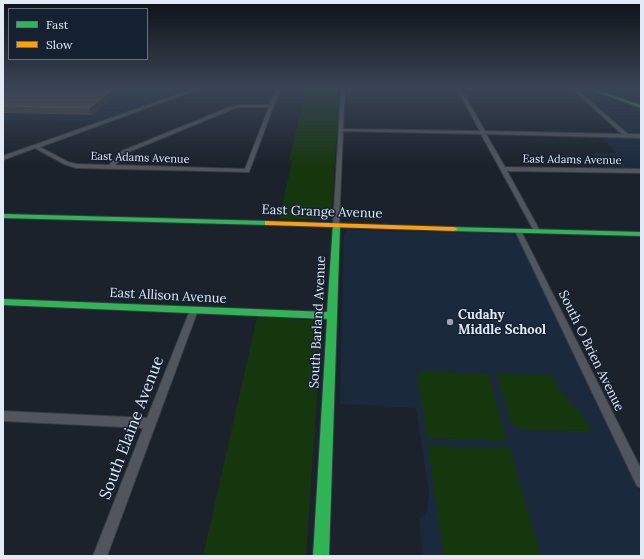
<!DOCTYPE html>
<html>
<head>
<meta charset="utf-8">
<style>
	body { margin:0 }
	#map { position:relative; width:644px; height:559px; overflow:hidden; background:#1b222b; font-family:Lora,serif }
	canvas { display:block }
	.frame { position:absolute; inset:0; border:4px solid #e1eaf5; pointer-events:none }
	.legend { position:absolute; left:8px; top:8px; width:140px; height:52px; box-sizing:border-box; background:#152131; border:1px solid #67717f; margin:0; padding:5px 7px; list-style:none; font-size:12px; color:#e1eaf5 }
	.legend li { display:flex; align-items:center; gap:8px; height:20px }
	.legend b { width:20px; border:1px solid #67717f }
</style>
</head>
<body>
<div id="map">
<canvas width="644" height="559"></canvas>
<div class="frame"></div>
<ul class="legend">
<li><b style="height:5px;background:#30b455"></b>Fast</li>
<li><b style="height:5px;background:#ff9f0a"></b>Slow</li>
</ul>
</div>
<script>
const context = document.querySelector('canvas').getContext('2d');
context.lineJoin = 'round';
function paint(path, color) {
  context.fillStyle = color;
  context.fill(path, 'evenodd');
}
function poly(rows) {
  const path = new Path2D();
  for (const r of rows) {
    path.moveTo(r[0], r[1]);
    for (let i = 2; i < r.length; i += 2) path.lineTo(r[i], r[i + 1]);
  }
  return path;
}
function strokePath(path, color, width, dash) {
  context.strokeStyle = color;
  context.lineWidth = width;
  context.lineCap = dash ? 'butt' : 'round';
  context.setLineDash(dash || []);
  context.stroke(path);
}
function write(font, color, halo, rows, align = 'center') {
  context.font = font + ' Lora,serif';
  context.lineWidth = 3;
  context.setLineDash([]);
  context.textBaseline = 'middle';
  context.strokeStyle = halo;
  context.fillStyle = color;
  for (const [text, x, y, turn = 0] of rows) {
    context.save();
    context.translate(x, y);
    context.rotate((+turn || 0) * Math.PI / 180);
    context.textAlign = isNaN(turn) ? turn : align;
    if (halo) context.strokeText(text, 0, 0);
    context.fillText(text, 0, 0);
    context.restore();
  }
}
paint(poly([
	[3,89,197,89,108,121,3,120],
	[576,89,588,89,641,108,641,170,608,169,593,153,616,153,600,136,632,137],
	[597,89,641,89,641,104,610,93],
	[347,230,511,234,517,237,641,495,641,556,423,556,419,519,424,516,427,510,429,493,416,408,340,404,344,234]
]), '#1a2a3c');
paint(poly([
	[306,89,340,89,331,218,328,220,279,219,292,161,289,160],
	[257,317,319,320,322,323,306,556,203,556],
	[417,371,488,374,507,441,427,438],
	[496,374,552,375,557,387,589,425,589,431,519,430,518,426,512,426],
	[428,446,510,448,541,556,444,556]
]), '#16360d');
const street = poly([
	[193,89,199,89,40,147,68,162,76,164,109,165,122,151,230,107,241,105,270,105,276,89,280,89,249,172,76,168,64,164,35,148,3,160,3,156,193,89],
	[241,107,269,107,245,169,115,165,126,153,233,109,241,107],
	[341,89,345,89,343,129,480,131,457,89,461,89,485,131,622,134,572,89,576,89,628,134,641,134,641,138,486,134,505,167,641,169,641,173,507,171,540,231,537,233,534,231,481,134,343,131,339,226,338,227,334,227,333,226,341,89],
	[518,229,521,231,641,469,641,488,637,486,515,231,518,229],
	[194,307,197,308,198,310,107,556,93,556,143,428,3,421,3,411,147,418,190,310,191,308,194,307]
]);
const fast = poly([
	[589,89,595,89,641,105,641,108,589,89],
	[3,214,268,221,272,223,268,225,3,218,3,214],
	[333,224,336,224,340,226,329,556,313,556,327,319,3,305,3,299,327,312,333,224],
	[451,227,641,232,641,236,454,231,450,229,451,227]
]);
const slow = poly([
	[265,221,454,227,458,229,454,231,268,225,265,225,265,221]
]);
strokePath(street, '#363c44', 2);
strokePath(fast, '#363c44', 2);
strokePath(slow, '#363c44', 2);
paint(street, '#51565e');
paint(fast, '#30b455');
paint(slow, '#ff9f0a');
paint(poly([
	[7,89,114,89,116,95,92,115,3,113,3,91]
]), '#4f4643');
paint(poly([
	[113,89,114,89,116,95,92,115,89,108]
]), '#343032');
const building = poly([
	[7,89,113,89,89,108,3,106,3,91,7,89]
]);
paint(building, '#5f5856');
strokePath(building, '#736f6f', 1);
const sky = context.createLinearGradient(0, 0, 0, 167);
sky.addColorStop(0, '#0f1318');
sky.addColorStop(0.53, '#394455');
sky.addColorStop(1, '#39445500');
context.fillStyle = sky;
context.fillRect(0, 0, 644, 167);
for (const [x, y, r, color] of [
	[450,322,4,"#9ca4ae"]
]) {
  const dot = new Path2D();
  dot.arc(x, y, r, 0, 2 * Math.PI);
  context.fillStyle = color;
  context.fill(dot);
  strokePath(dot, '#152131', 1.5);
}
write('11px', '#e1eaf5', '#152131', [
	["East Adams Avenue",140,158,2],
	["East Adams Avenue",572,160,1]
]);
write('13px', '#e1eaf5', '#152131', [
	["East Grange Avenue",322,212,2],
	["East Allison Avenue",168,296,3],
	["South Barland Avenue",318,322,-87],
	["South O Brien Avenue",591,351,64]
]);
write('bold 13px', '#e1eaf5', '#152131', [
	["Cudahy",458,315],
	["Middle School",458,330]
], 'left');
write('16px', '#e1eaf5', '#152131', [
	["South Elaine Avenue",132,428,-69]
]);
</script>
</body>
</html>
